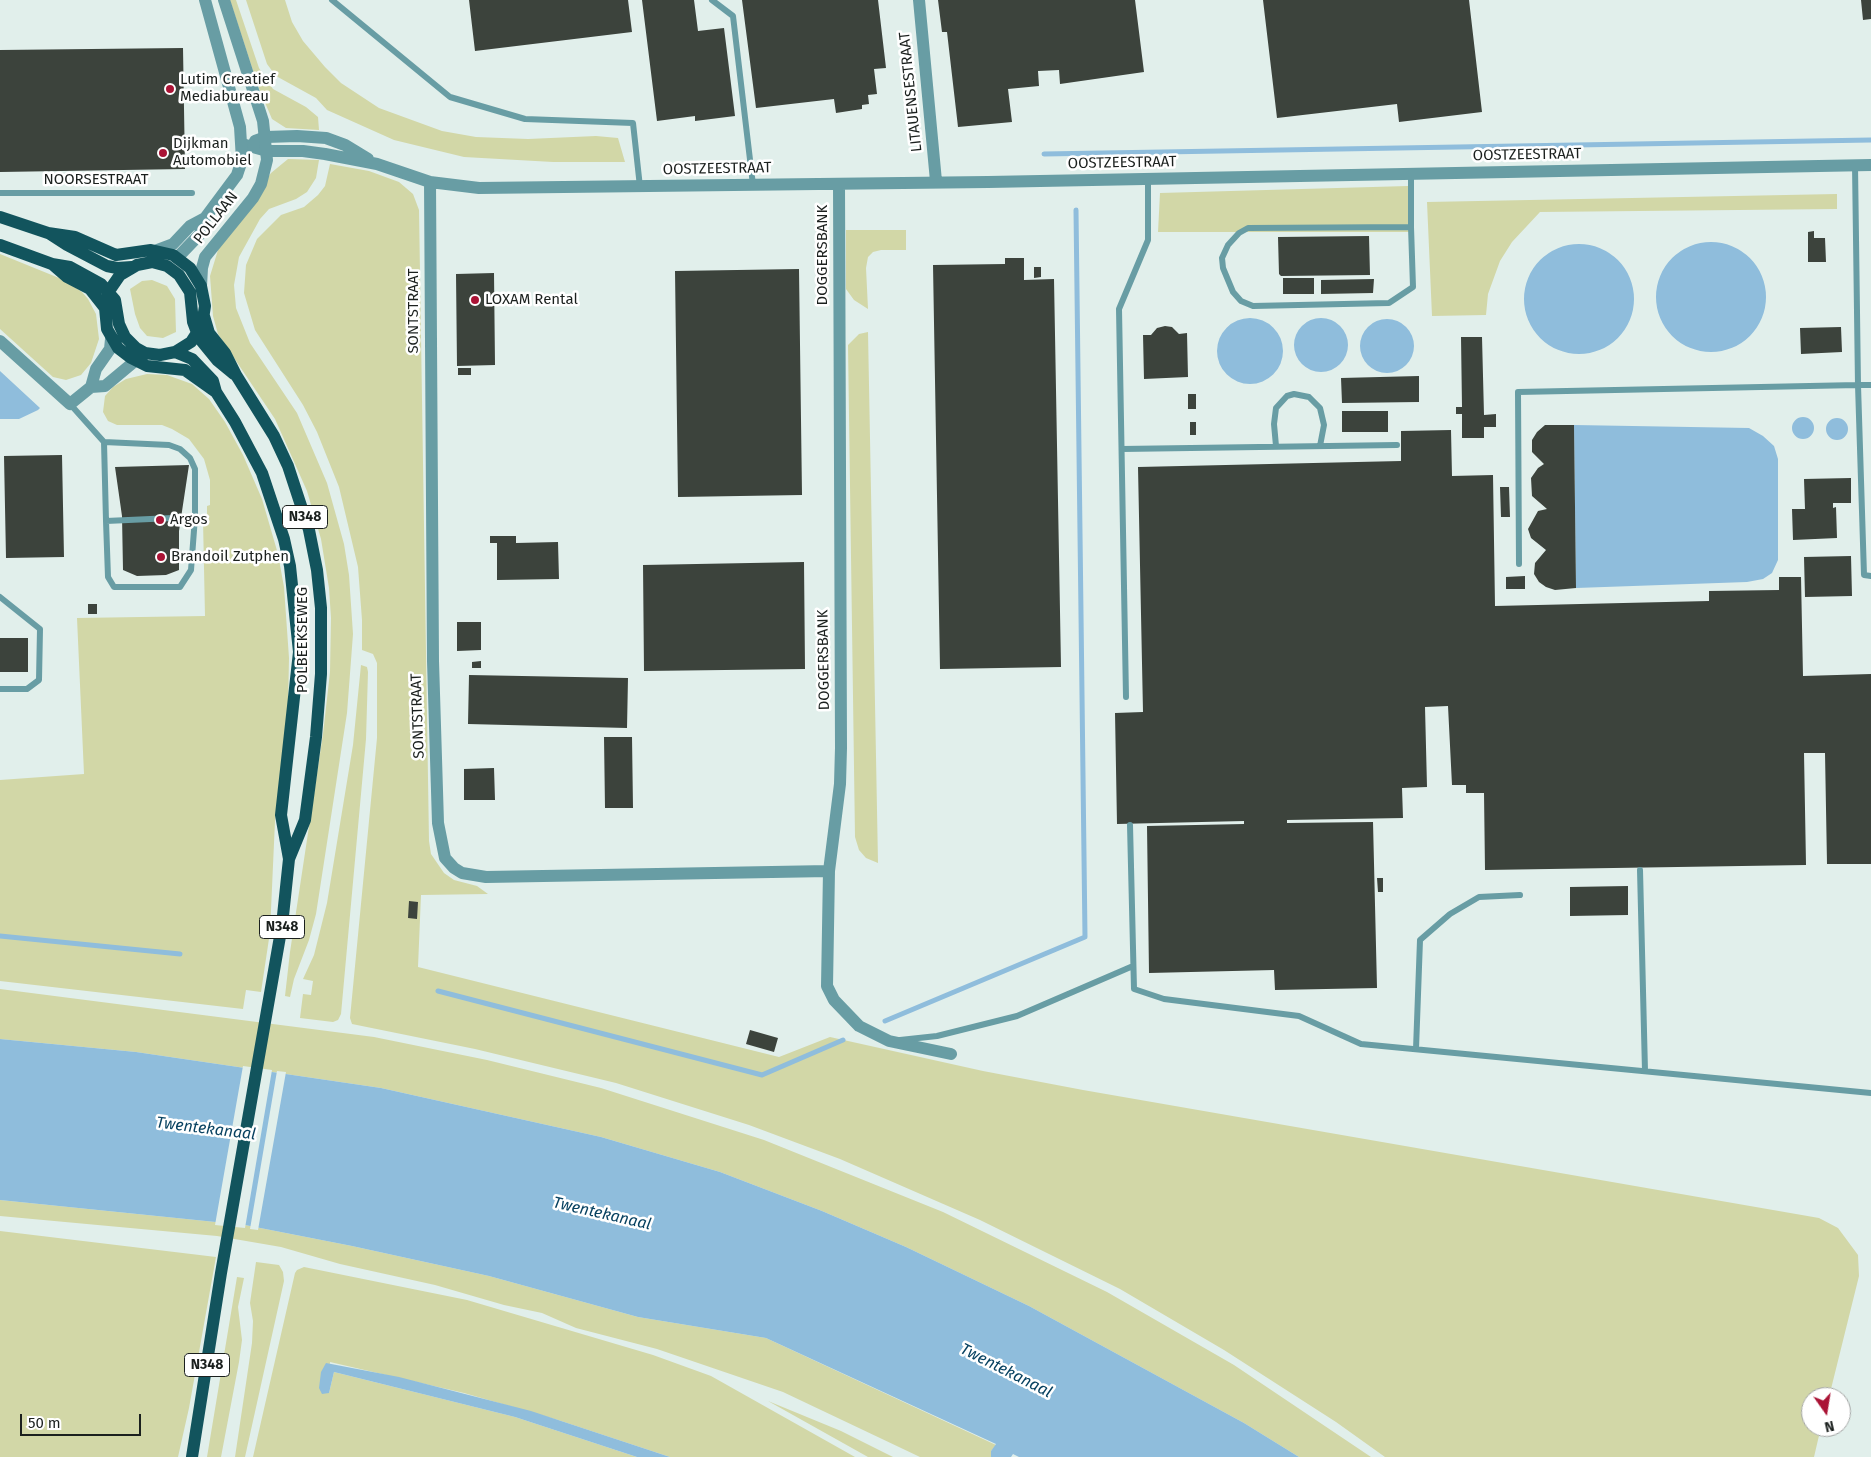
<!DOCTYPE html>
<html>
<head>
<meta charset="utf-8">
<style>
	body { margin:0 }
	#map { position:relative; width:1871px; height:1457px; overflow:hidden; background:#e1efeb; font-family:"Fira Sans",sans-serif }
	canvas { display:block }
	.north { position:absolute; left:1801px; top:1387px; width:50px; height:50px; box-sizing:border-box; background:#fff; border:1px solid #a4a6a5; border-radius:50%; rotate:167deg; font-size:14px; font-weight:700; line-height:20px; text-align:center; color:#1b201e }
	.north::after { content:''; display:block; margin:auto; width:18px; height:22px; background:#aa1335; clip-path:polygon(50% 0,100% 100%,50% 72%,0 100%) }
	.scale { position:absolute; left:20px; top:1414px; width:121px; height:22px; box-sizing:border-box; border:2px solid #1b201e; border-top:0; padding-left:6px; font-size:15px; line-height:18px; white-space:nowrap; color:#1b201e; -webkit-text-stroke:4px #fff; paint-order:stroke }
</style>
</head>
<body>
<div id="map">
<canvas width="1871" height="1457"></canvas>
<div class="north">N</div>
<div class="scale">50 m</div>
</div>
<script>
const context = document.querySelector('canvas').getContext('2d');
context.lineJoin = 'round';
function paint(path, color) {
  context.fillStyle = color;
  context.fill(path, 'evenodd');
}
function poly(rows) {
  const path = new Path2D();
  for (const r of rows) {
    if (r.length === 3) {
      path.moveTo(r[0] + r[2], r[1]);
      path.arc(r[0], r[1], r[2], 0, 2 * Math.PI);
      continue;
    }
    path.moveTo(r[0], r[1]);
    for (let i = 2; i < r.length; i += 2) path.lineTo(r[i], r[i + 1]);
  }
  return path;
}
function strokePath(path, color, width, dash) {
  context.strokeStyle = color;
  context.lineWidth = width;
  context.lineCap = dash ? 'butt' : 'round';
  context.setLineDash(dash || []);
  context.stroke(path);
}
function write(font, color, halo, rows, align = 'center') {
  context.font = font + ' "Fira Sans",sans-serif';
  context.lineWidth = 5;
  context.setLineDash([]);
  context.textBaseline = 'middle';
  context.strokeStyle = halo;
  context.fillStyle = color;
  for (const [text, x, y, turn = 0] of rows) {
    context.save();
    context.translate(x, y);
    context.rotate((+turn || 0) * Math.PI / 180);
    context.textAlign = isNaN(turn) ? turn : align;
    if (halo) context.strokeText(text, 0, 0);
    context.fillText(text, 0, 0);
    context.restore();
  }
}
paint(poly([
	[230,0,236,0,259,68,266,79,273,89,306,107,318,117,319,130,286,128,272,119,258,86],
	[246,0,285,0,292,22,303,41,325,67,341,83,379,108,442,131,476,137,528,139,596,136,618,138,625,162,553,162,464,157,394,140,327,110,316,98,276,76,267,64],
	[288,159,319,160,316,178,307,192,296,199,269,209,260,219,239,257,234,285,236,308,250,343,297,413,327,483,344,544,349,575,353,634,347,713,316,914,309,940,294,979,290,997,285,996,290,952,323,734,330,672,331,618,329,588,321,539,307,491,275,419,218,334,213,316,210,276,218,250,271,173],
	[330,164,369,171,399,182,413,194,419,210,429,841,431,854,444,873,454,880,477,886,488,894,421,895,418,967,779,1057,830,1037,983,1071,1083,1090,1819,1218,1838,1228,1858,1255,1859,1276,1829,1397,1811,1397,1811,1427,1821,1427,1814,1457,1385,1457,1336,1422,1224,1350,1120,1289,980,1220,840,1159,749,1125,616,1083,475,1049,352,1024,350,1018,377,738,377,663,373,654,362,650,362,620,358,567,339,487,317,432,303,405,255,330,244,293,246,265,257,239,281,215,304,207,318,195,325,186],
	[1408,186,1410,232,1158,232,1160,193],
	[1837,194,1837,209,1540,212,1512,242,1500,261,1488,294,1486,315,1432,316,1427,202],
	[846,230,906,230,906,250,881,250,873,252,868,257,866,268,868,309,854,300,846,289],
	[0,254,64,280,82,292,88,299,96,314,99,339,91,363,81,375,66,380,53,377,0,329],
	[152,280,167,286,175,299,176,332,163,338,147,336,140,328,135,314,130,289,142,281],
	[868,332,878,863,866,858,859,850,855,837,848,345,859,334],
	[147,374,167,375,192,384,209,399,225,422,243,455,262,499,278,554,284,587,289,658,288,706,275,821,270,932,261,992,246,990,243,1009,0,981,0,780,84,774,77,618,205,616,203,520,207,515,207,506,210,505,210,480,204,459,189,439,172,429,162,425,117,425,108,421,103,412,105,396,113,387,126,379],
	[361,665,367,667,368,672,366,739,341,1014,338,1020,333,1022,300,1018,303,994,311,995,313,981,303,979,314,955,327,903,353,745],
	[0,989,374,1037,487,1060,601,1088,764,1140,943,1212,1107,1292,1234,1365,1371,1457,1299,1457,1244,1423,1029,1306,906,1247,822,1211,720,1172,601,1137,381,1088,136,1052,0,1039],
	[0,1200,245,1225,352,1246,489,1276,638,1317,766,1338,996,1445,991,1451,991,1457,920,1457,783,1392,657,1349,576,1328,542,1313,504,1305,435,1285,340,1264,281,1247,217,1236,0,1216],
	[0,1231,216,1257,189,1408,178,1457,0,1457],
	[256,1262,279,1265,283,1272,284,1281,245,1457,235,1457,252,1343,253,1321,250,1303],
	[304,1267,467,1300,653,1355,711,1376,855,1457,670,1457,558,1420,464,1393,330,1362,329,1393,334,1372,515,1417,637,1457,253,1457,295,1273,297,1270],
	[237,1277,244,1278,238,1307,242,1340,239,1362,221,1457,207,1457],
	[768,1401,841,1431,893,1457,868,1457]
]), '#d2d7a7');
paint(poly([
	[1711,297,55],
	[1579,299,55],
	[1250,351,33],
	[1321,345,27],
	[1387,346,27],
	[0,371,40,408,38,410,19,419,0,419],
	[1803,428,11],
	[1837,429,11],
	[1574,425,1749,428,1763,436,1774,446,1778,459,1778,560,1772,573,1763,579,1747,582,1576,588],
	[0,1039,136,1052,381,1088,601,1137,720,1172,822,1211,906,1247,1029,1306,1244,1423,1299,1457,1019,1457,1013,1454,1011,1457,991,1457,991,1451,996,1444,766,1338,638,1317,489,1276,352,1246,245,1225,0,1200],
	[326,1363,399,1377,531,1411,670,1457,637,1457,515,1417,334,1372,329,1393,322,1394,319,1388,321,1372]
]), '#8fbddc');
paint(poly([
	[243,1066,272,1070,245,1228,215,1225],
	[277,1071,286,1072,258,1230,250,1229]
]), '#e1efeb');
strokePath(poly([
	[1044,154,1871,140],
	[0,936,180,954],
	[438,991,762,1075,843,1040],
	[885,1021,1085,937,1076,210]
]), '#8fbddc', 5);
paint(poly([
	[469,0,628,0,632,32,475,51],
	[642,0,694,0,698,31,724,28,735,116,695,121,695,116,657,121],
	[742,0,878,0,886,68,874,69,877,94,868,95,869,104,862,105,862,109,836,113,834,99,756,108],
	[938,0,1135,0,1144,72,1060,84,1059,70,1038,71,1039,86,1008,89,1012,122,958,127,947,32,942,32],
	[1263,0,1469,0,1482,112,1399,122,1397,104,1277,118],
	[1861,0,1871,0,1871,19,1863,20],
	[183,48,185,169,0,172,0,50],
	[1814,231,1814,238,1825,238,1826,262,1808,262,1808,232],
	[1369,236,1370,275,1281,276,1279,274,1278,237],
	[1005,258,1024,258,1024,280,1054,279,1061,667,940,669,933,265,1005,264],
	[1034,267,1041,267,1041,277,1034,278],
	[799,269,802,495,678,497,675,271],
	[494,273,495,365,457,366,456,274],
	[1314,278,1314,294,1283,294,1283,278],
	[1374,279,1373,293,1321,294,1321,280],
	[1165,326,1172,327,1179,334,1187,333,1188,377,1144,379,1143,335,1151,335,1157,328],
	[1841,327,1842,352,1801,354,1800,328],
	[1461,337,1482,337,1484,415,1496,414,1496,427,1484,427,1484,438,1462,438,1462,414,1456,414,1456,407,1462,407],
	[458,368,471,368,471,375,458,375],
	[1419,376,1419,402,1342,403,1341,378],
	[1188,394,1196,394,1196,409,1188,409],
	[1342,411,1388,411,1388,432,1342,432],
	[1190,422,1196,422,1196,435,1190,435],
	[1545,425,1574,425,1576,588,1555,590,1546,587,1539,582,1534,574,1535,563,1546,550,1531,538,1528,529,1538,511,1547,509,1532,496,1531,478,1538,468,1544,464,1532,452,1532,440,1537,432],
	[1451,430,1452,476,1493,475,1495,606,1709,601,1709,591,1779,590,1779,577,1801,577,1803,676,1871,674,1871,864,1827,864,1825,753,1804,753,1806,865,1485,870,1484,793,1466,793,1466,785,1452,785,1448,706,1425,707,1427,787,1402,788,1403,818,1287,820,1287,823,1373,822,1377,988,1275,990,1274,970,1149,973,1147,826,1244,824,1244,821,1117,824,1115,713,1143,712,1138,467,1401,461,1401,431],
	[62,455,64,557,6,558,4,456],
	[189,465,179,531,179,570,166,575,137,576,123,570,122,516,115,467],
	[1851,478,1851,503,1833,503,1833,508,1836,507,1837,538,1793,540,1792,509,1805,509,1804,479],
	[1500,487,1509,487,1510,517,1501,517],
	[490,536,516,536,516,543,558,542,559,579,497,580,497,543,490,543],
	[1851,556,1852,596,1805,597,1804,557],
	[804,562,805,669,644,671,643,565],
	[1525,576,1525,589,1506,589,1506,577],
	[88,604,97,604,97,614,88,614],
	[457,622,481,622,481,650,457,651],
	[0,638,28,638,28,672,0,672],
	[481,661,481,668,472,668,472,662],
	[469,675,628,678,627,728,468,724],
	[604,737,632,737,633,808,605,808],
	[494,768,495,800,464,800,464,769],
	[1377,878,1383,878,1383,892,1378,892],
	[1628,886,1628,915,1570,916,1570,887],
	[409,901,418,902,417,919,408,918],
	[750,1030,778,1038,774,1052,746,1044]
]), '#3c433c');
strokePath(poly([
	[332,0,450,97,525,119,633,123,640,187],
	[712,0,733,16,753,185],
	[1411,173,1411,227],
	[0,193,192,193],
	[1411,227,1413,287,1389,303,1253,306,1241,301,1233,292,1223,268,1222,258,1228,245,1239,233,1248,228,1411,227],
	[1871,385,1858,385,1864,575,1871,576],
	[70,404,104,442,106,521,195,517,195,469,190,458,180,449,169,445,104,442],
	[1276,446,1274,424,1276,408,1287,396,1294,394,1309,397,1320,408,1324,425,1320,446],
	[1122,449,1397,445],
	[106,521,108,577,114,587,180,587,191,570,195,517],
	[1519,564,1518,392,1858,385,1855,165],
	[0,597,40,629,39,680,27,689,0,689],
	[1126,697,1119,309,1148,240,1148,178],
	[1130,825,1134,989,1164,999,1299,1016,1361,1044,1871,1093],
	[1640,870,1645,1071],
	[900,1040,937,1036,1017,1016,1133,966],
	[1416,1049,1420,940,1450,914,1479,897,1520,895]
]), '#689da4', 6);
strokePath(poly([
	[919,0,936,181],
	[255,141,266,137,297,136,326,138,345,145,368,159],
	[242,144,267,151,303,151,325,154,377,164,430,182,479,188,988,182,1871,165],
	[430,182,433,661,438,823,445,858,454,868,462,873,486,877,829,871],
	[839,184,841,748,840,784,829,871,827,986,834,1000,859,1026,889,1041,951,1054],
	[0,341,70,404,91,387,96,369,110,349,111,339],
	[91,387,105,386,135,361]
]), '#689da4', 12);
strokePath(poly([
	[157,250,173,244,190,226,205,218],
	[177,258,200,234,205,218,237,175,242,160,240,127,205,0],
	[201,286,202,268,205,257,253,198,261,184,267,160,263,121,224,0]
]), '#689da4', 12);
strokePath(poly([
	[0,217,48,233,75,237,116,255,151,250,173,255,190,268,201,286,205,306,202,325,191,342,175,352,160,355,145,353,136,348,125,337,119,324,115,300,101,284,70,267,52,264,0,245],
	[50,234,67,245,107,266,117,268,132,267],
	[52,264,67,277,90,289,105,308],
	[204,316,209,333,225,353,236,375,274,436,288,466,309,530,317,570,321,608,321,674,316,737,305,820,289,859],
	[175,352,192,359,213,381,216,392,235,422,262,473,284,539,290,566,299,652,281,815,289,859,282,925,221,1273,192,1457],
	[216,392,185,370,147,366,131,358,118,348,107,329,105,308,109,291,120,275,137,265,152,262,167,266,179,275,190,292,193,322,199,338,217,360,234,374]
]), '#12545d', 12);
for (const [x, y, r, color] of [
	[170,89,5,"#aa1335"],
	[163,153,5,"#aa1335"],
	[475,300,5,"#aa1335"],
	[160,520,5,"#aa1335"],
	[161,557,5,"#aa1335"]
]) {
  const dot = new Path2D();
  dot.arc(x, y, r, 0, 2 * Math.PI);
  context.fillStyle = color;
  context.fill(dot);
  strokePath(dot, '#fff', 2);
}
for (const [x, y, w] of [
	[305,517,45],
	[282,927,45],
	[207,1365,45]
]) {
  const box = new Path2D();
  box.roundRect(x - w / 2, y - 11.5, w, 23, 4);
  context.fillStyle = '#fff';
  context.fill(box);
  strokePath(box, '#1b201e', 1);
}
write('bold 14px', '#1b201e', null, [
	["N348",305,517],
	["N348",282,927],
	["N348",207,1365]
]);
write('15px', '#1b201e', '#fff', [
	["Lutim Creatief",180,80],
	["Mediabureau",180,97],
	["Dijkman",173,144],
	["Automobiel",173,161],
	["LOXAM Rental",485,300],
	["Argos",170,520],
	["Brandoil Zutphen",171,557]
], 'left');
write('15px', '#1b201e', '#fff', [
	["LITAUENSESTRAAT",911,92,-96],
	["OOSTZEESTRAAT",1527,155,-1],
	["OOSTZEESTRAAT",1122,163,-1],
	["OOSTZEESTRAAT",717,169,-1],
	["NOORSESTRAAT",96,180],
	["POLLAAN",216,218,-52],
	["DOGGERSBANK",823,255,-90],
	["SONTSTRAAT",414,311,-90],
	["POLBEEKSEWEG",303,640,-90],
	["DOGGERSBANK",824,660,-91],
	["SONTSTRAAT",418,716,-92]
]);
write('italic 16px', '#084261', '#fff', [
	["Twentekanaal",206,1129,7],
	["Twentekanaal",602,1214,13],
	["Twentekanaal",1006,1371,27]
]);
</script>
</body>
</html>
